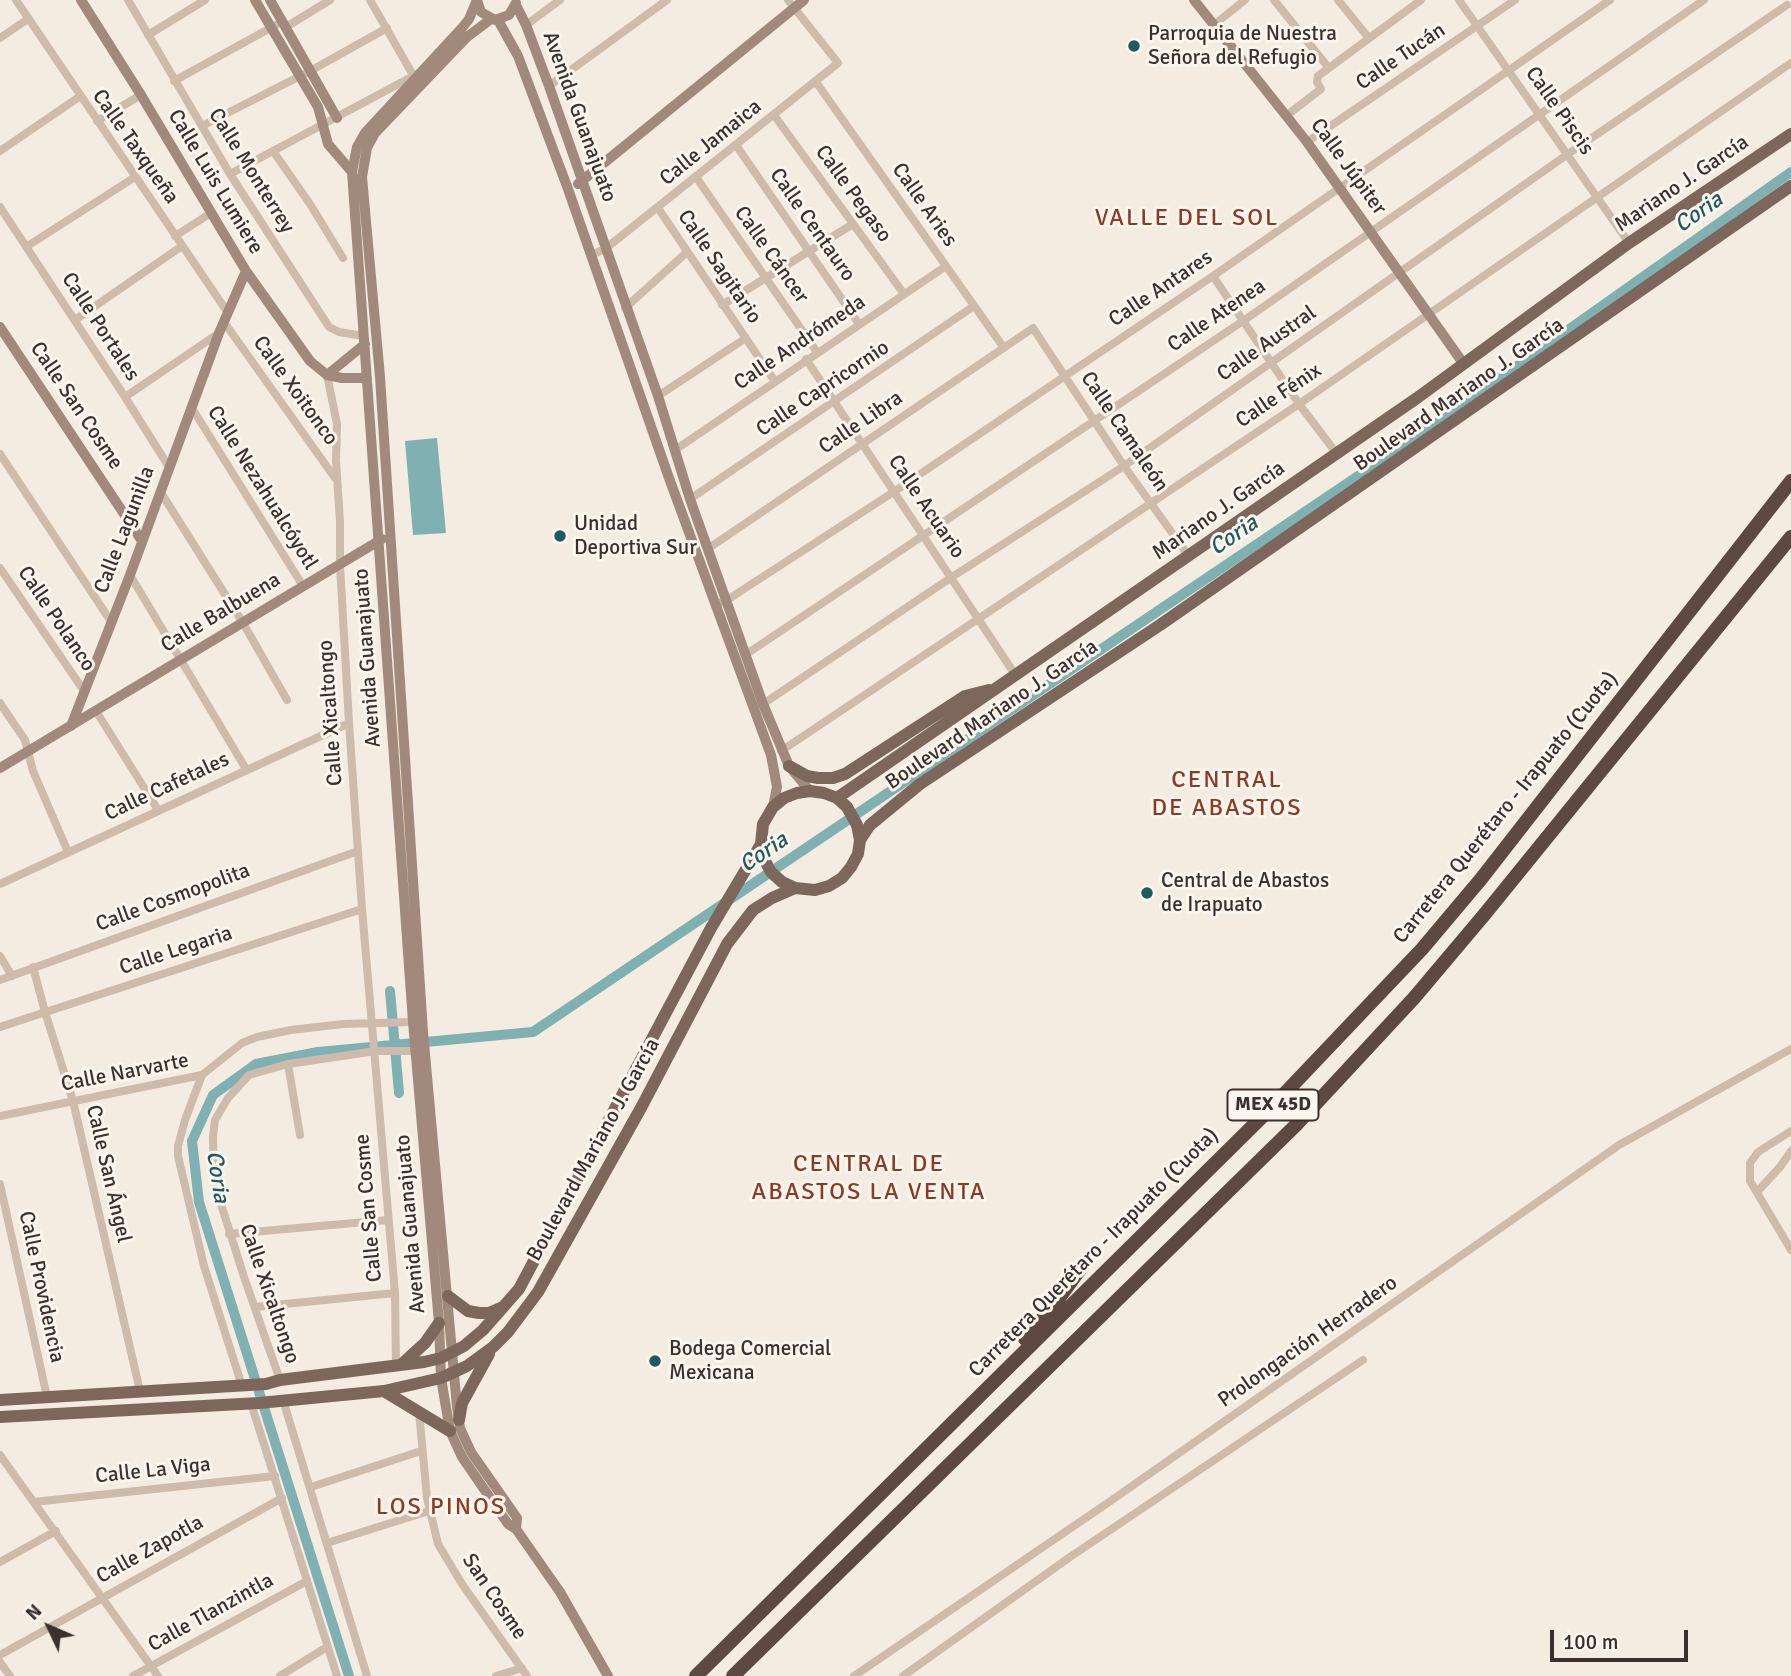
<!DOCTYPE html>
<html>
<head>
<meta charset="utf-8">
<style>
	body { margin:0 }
	#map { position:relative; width:1791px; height:1676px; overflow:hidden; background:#f4ebe1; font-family:Signika,sans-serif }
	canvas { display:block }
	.north { position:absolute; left:14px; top:1592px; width:70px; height:70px; -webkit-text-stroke:5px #fbf5ee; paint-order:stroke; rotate:314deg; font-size:19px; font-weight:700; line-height:28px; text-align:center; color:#3b302b }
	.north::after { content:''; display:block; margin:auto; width:24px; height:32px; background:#3b302b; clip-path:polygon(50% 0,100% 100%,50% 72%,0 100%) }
	.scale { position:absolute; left:1550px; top:1630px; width:138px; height:32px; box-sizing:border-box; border:4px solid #3b302b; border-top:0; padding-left:9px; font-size:21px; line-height:24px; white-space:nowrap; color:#3b302b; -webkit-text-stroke:5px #fbf5ee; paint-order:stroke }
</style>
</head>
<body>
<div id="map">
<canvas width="1791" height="1676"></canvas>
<div class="north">N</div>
<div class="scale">100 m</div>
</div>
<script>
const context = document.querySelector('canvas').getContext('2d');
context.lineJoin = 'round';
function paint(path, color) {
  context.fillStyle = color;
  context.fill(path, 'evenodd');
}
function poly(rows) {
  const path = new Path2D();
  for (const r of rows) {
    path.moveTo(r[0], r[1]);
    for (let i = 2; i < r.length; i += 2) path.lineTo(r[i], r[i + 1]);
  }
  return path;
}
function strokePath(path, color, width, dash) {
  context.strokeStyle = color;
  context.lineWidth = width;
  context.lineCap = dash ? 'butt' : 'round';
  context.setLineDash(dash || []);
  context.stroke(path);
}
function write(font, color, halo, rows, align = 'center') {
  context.font = font + ' Signika,sans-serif';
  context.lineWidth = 6;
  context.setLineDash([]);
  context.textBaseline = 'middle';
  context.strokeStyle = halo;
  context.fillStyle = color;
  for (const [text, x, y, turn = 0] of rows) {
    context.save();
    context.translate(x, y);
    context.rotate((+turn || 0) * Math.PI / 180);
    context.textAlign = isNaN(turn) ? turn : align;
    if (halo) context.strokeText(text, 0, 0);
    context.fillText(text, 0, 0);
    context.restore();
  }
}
paint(poly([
	[437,438,446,533,413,535,405,441]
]), '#7fb0b2');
strokePath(poly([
	[390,991,399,1093],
	[349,1676,199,1202,192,1141,213,1095,256,1064,318,1052,533,1032,1434,425,1791,172]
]), '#7fb0b2', 10);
strokePath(poly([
	[16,0,228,313],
	[128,0,230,174,329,327,339,332,364,336],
	[370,0,413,75],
	[1274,0,1328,67],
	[1338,0,1368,37],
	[1459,0,1629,243],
	[1215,24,1245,0],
	[526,25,560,0],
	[286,27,330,0],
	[148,35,205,0],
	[0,38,28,19],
	[174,81,276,25],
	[816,82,1004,348],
	[549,86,667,0],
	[774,115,904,294],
	[1286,116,1321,89,1317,82,1318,76,1421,0],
	[97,121,141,95],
	[202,126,312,70,387,28],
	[1307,142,1515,0],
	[736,145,859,324],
	[0,151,79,97],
	[273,151,310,204,343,258],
	[230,174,419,73],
	[696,177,817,352],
	[0,207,125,397,169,467],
	[658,208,774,380],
	[175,236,211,213],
	[26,247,135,177],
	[591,255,605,249,838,63,788,0],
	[1213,276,1299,404,1337,454],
	[722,305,853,224],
	[625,308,687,252],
	[75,320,182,246],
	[224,322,335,478],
	[806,359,1016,676],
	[327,375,337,424,336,460,340,522,340,565,349,723,362,909,395,1293,396,1365],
	[658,396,746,338],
	[125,397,219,333],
	[192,408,303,586],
	[675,450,946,266],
	[0,454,110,620],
	[160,491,243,623,287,700],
	[690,499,974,306],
	[709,548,1033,328,1124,466,1188,555],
	[0,568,84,691],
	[130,575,246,769],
	[716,604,727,600,895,491,1213,276,1610,0],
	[745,655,1243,321,1704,0],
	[0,703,25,740,33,771,68,852],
	[763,704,952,577,1124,466,1568,154,1787,5],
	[96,711,158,810],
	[781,751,1299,404,1791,63],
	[0,884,349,723],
	[0,956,12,976],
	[33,967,45,1012,73,1101,140,1391],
	[0,980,358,851],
	[0,1027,362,909],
	[288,1064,300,1135],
	[202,1075,185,1120,178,1146,178,1156,204,1266,242,1386],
	[0,1116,202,1075,242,1043,257,1037,291,1030,343,1024,413,1022],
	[1791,1131,1758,1152,1750,1163,1750,1181,1791,1250],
	[0,1184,47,1397],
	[1757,1192,1780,1167,1791,1151],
	[229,1234,388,1220],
	[255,1307,395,1293],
	[280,1380,244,1277,214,1182,213,1137,215,1120,228,1098,249,1075,288,1064,376,1051,416,1051],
	[283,1400,367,1676],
	[251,1403,337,1676],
	[419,1412,427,1498,438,1544,462,1584,527,1676],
	[0,1455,158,1676],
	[311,1487,421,1451],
	[34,1502,275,1476],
	[327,1543,429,1511],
	[0,1562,56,1531],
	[0,1655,282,1498],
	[0,1662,10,1676],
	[133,1676,307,1581],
	[280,1676,327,1647],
	[496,1676,522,1668],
	[854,1676,1112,1500,1619,1145,1791,1049],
	[903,1676,1070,1557,1363,1360]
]), '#cdbbac', 8);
strokePath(poly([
	[81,0,141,95,246,271,310,361,327,375,342,378,367,378],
	[255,0,318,107,328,144,352,172],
	[270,0,337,118],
	[477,0,469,19,462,28,365,133,357,147,352,172,413,1022,439,1323,441,1378,450,1431,462,1457,508,1524,516,1529,560,1592,608,1676],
	[477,0,481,12,495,20,509,15,516,3],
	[1194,0,1307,142,1463,363],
	[516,5,526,25,549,86,658,396,690,499,763,704,789,766,810,791],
	[491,19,467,37,375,133,367,148,362,177,380,377,423,1032,457,1407,460,1428,471,1452,517,1518,516,1529],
	[498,20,518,56,568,189,669,478,771,755,777,787,773,807],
	[578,184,804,0],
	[0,327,142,541],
	[327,375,365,344],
	[71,726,130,575,219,333,246,271],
	[0,768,382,539]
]), '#a18a7d', 10);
strokePath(poly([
	[789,766,807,776,818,778,833,778,845,774,965,696,989,690],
	[837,798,1417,398,1629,243,1791,134],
	[761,844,764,859,771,872,782,882,795,888],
	[448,1296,468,1311,479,1313,489,1313,503,1307],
	[402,1364,425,1343,439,1323],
	[384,1391,450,1431],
	[0,1400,266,1384,280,1380,424,1362,441,1358,464,1346,483,1330,519,1289,711,928,761,844,763,824,773,807,784,798,797,793,810,791,824,793,837,798,847,807,857,825,860,840],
	[0,1417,259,1403,384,1391,441,1378,467,1366,493,1347,508,1332,538,1292,642,1106,727,944,753,910,772,898,795,888,815,890,829,886,842,878,851,867,858,854,860,840,870,825,920,784,1160,625,1791,186],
	[459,1420,462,1403,489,1354]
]), '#7d675c', 12);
strokePath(poly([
	[1025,1339,1054,1305,1089,1257],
	[696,1676,1268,1111,1422,949,1481,879,1791,481],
	[733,1676,1296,1125,1414,998,1484,915,1791,537]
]), '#5c4a42', 14);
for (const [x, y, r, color] of [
	[1134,46,7,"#1f5a5e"],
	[560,536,7,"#1f5a5e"],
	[1147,893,7,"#1f5a5e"],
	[655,1361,7,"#1f5a5e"]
]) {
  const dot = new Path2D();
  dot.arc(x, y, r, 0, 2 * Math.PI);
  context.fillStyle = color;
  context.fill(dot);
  strokePath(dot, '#fbf5ee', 2.5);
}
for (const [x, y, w] of [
	[1273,1105,91]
]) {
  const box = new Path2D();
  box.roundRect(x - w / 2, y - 15.5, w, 31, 5);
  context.fillStyle = '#fbf5ee';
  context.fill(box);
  strokePath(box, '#3b302b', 2);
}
write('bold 19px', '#3b302b', null, [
	["MEX 45D",1273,1105]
]);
write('21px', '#3b302b', '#fbf5ee', [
	["Parroquia de Nuestra",1148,34],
	["Señora del Refugio",1148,58],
	["Unidad",574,524],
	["Deportiva Sur",574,548],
	["Central de Abastos",1161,881],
	["de Irapuato",1161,905],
	["Bodega Comercial",669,1349],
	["Mexicana",669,1373]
], 'left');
write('21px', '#3b302b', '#fbf5ee', [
	["Calle Tucán",1401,57,-34],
	["Calle Piscis",1559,111,55],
	["Avenida Guanajuato",579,117,70],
	["Calle Jamaica",711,143,-39],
	["Calle Taxqueña",135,147,55],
	["Calle Júpiter",1348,167,54],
	["Calle Monterrey",251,171,58],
	["Calle Luis Lumiere",215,182,59],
	["Mariano J. García",1682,184,-34],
	["Calle Pegaso",853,194,54],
	["Calle Aries",924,205,55],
	["Calle Centauro",812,225,55],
	["Calle Cáncer",771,255,55],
	["Calle Sagitario",719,267,56],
	["Calle Antares",1161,289,-34],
	["Calle Atenea",1217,316,-34],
	["Calle Portales",100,327,57],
	["Calle Andrómeda",800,343,-34],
	["Calle Austral",1267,344,-35],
	["Calle Capricornio",823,389,-34],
	["Calle Xoitonco",295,391,54],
	["Boulevard Mariano J. García",1459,395,-35],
	["Calle Fénix",1279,396,-34],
	["Calle San Cosme",76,406,56],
	["Calle Libra",861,423,-34],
	["Calle Camaleón",1124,432,56],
	["Calle Nezahualcóyotl",262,488,58],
	["Calle Acuario",926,507,56],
	["Mariano J. García",1219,511,-35],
	["Calle Lagunilla",125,530,-69],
	["Calle Balbuena",221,613,-31],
	["Calle Polanco",56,619,56],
	["Avenida Guanajuato",368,658,-94],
	["Calle Xicaltongo",331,713,-94],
	["Boulevard Mariano J. García",992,715,-34],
	["Calle Cafetales",167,787,-25],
	["Carretera Querétaro - Irapuato (Cuota)",1506,808,-51],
	["Calle Cosmopolita",173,898,-20],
	["Calle Legaria",176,951,-18],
	["Calle Narvarte",125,1073,-11],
	["Boulevard Mariano J. García",594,1150,-61],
	["Calle San Ángel",108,1174,77],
	["Calle San Cosme",369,1208,-95],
	["Avenida Guanajuato",411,1224,-95],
	["Carretera Querétaro - Irapuato (Cuota)",1094,1253,-45],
	["Calle Providencia",41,1287,78],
	["Calle Xicaltongo",269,1294,71],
	["Prolongación Herradero",1308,1342,-35],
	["Calle La Viga",153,1471,-6],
	["Calle Zapotla",150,1550,-29],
	["San Cosme",494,1597,56],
	["Calle Tlanzintla",211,1613,-29]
]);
write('italic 23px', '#1f5a5e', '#fbf5ee', [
	["Coria",1699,213,-35],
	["Coria",1234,536,-34],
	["Coria",764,853,-34],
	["Coria",217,1177,81]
]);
context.letterSpacing = '2px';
write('24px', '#8c3b22', '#fbf5ee', [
	["VALLE DEL SOL",1187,219],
	["CENTRAL",1227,781],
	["DE ABASTOS",1227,809],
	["CENTRAL DE",869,1165],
	["ABASTOS LA VENTA",869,1193],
	["LOS PINOS",441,1508]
]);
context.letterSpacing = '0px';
</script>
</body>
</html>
